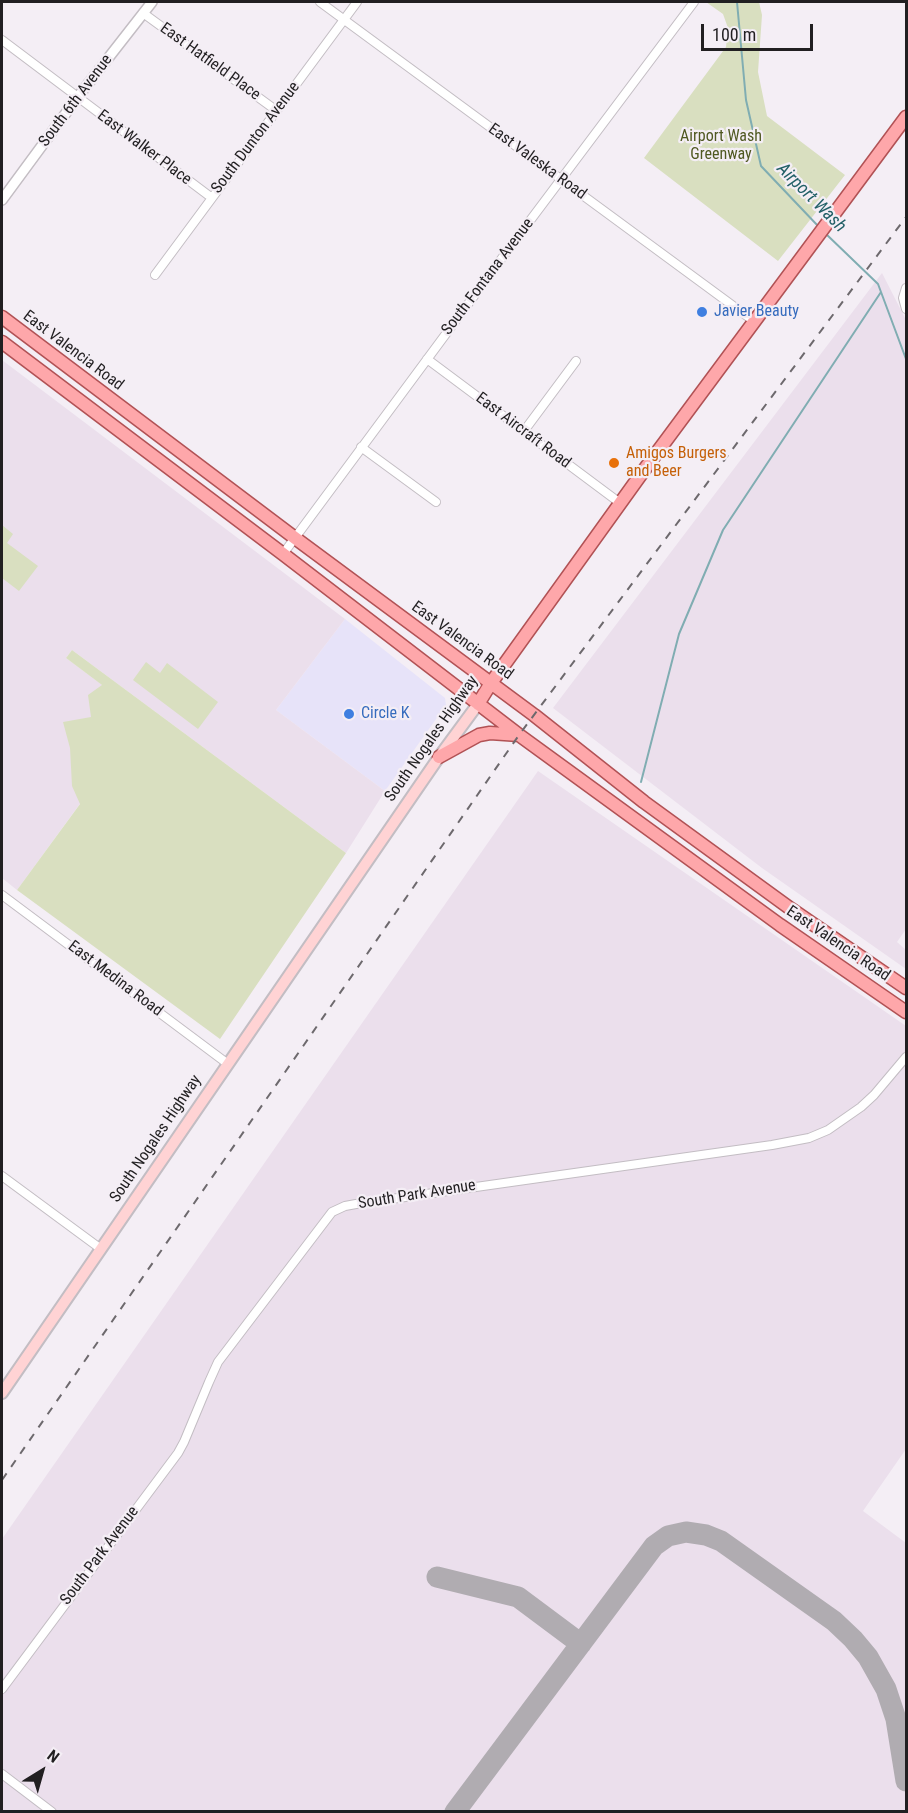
<!DOCTYPE html>
<html>
<head>
<meta charset="utf-8">
<style>
	body { margin:0 }
	#map { position:relative; width:908px; height:1813px; overflow:hidden; background:#f4eef5; font-family:"Roboto Condensed",sans-serif }
	canvas { display:block }
	.frame { position:absolute; inset:0; border:3px solid #211f21; pointer-events:none }
	.north { position:absolute; left:12px; top:1741px; width:60px; height:60px; -webkit-text-stroke:4px #f4eef5; paint-order:stroke; rotate:37deg; font-size:16px; font-weight:700; line-height:24px; text-align:center; color:#211f21 }
	.north::after { content:''; display:block; margin:auto; width:21px; height:27px; background:#211f21; clip-path:polygon(50% 0,100% 100%,50% 72%,0 100%) }
	.scale { position:absolute; left:701px; top:24px; width:112px; height:27px; box-sizing:border-box; border:3px solid #211f21; border-top:0; padding-left:8px; font-size:18px; line-height:21px; white-space:nowrap; color:#211f21; -webkit-text-stroke:4px #f4eef5; paint-order:stroke }
</style>
</head>
<body>
<div id="map">
<canvas width="908" height="1813"></canvas>
<div class="frame"></div>
<div class="north">N</div>
<div class="scale">100 m</div>
</div>
<script>
const context = document.querySelector('canvas').getContext('2d');
context.lineJoin = 'round';
function paint(path, color) {
  context.fillStyle = color;
  context.fill(path, 'evenodd');
}
function poly(rows) {
  const path = new Path2D();
  for (const r of rows) {
    path.moveTo(r[0], r[1]);
    for (let i = 2; i < r.length; i += 2) path.lineTo(r[i], r[i + 1]);
  }
  return path;
}
function strokePath(path, color, width, dash) {
  context.strokeStyle = color;
  context.lineWidth = width;
  context.lineCap = dash ? 'butt' : 'round';
  context.setLineDash(dash || []);
  context.stroke(path);
}
function write(font, color, halo, rows, align = 'center') {
  context.font = font + ' "Roboto Condensed",sans-serif';
  context.lineWidth = 4.5;
  context.setLineDash([]);
  context.textBaseline = 'middle';
  context.strokeStyle = halo;
  context.fillStyle = color;
  for (const [text, x, y, turn = 0] of rows) {
    context.save();
    context.translate(x, y);
    context.rotate((+turn || 0) * Math.PI / 180);
    context.textAlign = isNaN(turn) ? turn : align;
    if (halo) context.strokeText(text, 0, 0);
    context.fillText(text, 0, 0);
    context.restore();
  }
}
paint(poly([
	[345,619,445,698,446,705,385,791,276,710]
]), '#e7e3f9');
paint(poly([
	[882,273,906,320,906,929,897,942,906,950,906,969,762,868,553,708],
	[2,360,345,619,276,710,385,791,346,853,72,650,66,658,144,716,17,890,2,878],
	[538,771,906,1026,906,1449,863,1511,906,1543,906,1811,2,1812,2,1539]
]), '#ebdfec');
paint(poly([
	[706,2,759,2,762,15,758,72,767,116,845,175,778,261,644,158,726,47,728,28,723,14],
	[2,525,13,534,7,543,38,566,19,591,2,578],
	[72,650,346,853,220,1039,17,890,80,804,72,786,70,748,63,722,91,717,88,695,102,685,66,658],
	[146,662,160,673,167,663,218,702,198,729,133,680]
]), '#d9dfc0');
strokePath(poly([
	[737,2,746,100,761,166,819,227],
	[825,233,878,284,906,359],
	[641,782,679,634,723,530,881,292]
]), '#80adb2', 2);
strokePath(poly([
	[437,1577,518,1597,581,1644],
	[455,1812,654,1546,668,1536,686,1532,706,1535,721,1541,834,1621,853,1639,868,1657,886,1689,896,1719,906,1781]
]), '#b0acb1', 21);
const minor = poly([
	[320,2,755,322],
	[143,13,277,111],
	[2,40,212,198],
	[155,275,357,2],
	[906,288,903,298,906,309],
	[427,359,620,503],
	[524,431,576,361],
	[361,447,436,502],
	[283,554,508,250,694,2],
	[2,895,228,1064],
	[2,1176,101,1249],
	[2,1689,178,1453,184,1442,209,1382,218,1362,332,1212,345,1206,356,1204,772,1145,809,1138,828,1130,861,1107,874,1095,906,1057],
	[2,1774,52,1812]
]);
const tertiary = poly([
	[2,200,77,98,152,2]
]);
const secondary = poly([
	[2,1393,439,757,478,704]
]);
const primary = poly([
	[2,317,295,538,534,715,644,802,791,909,906,988],
	[2,342,283,554,519,735,780,925,906,1012],
	[478,704,491,683,647,466,906,117],
	[439,757,479,735,490,733,519,735]
]);
strokePath(minor, '#c3bdc3', 10);
strokePath(tertiary, '#c3bdc3', 12);
strokePath(secondary, '#c3bdc3', 14);
strokePath(primary, '#b15255', 15);
strokePath(minor, '#fff', 8);
strokePath(tertiary, '#fff', 9);
strokePath(secondary, '#ffd3d4', 10);
strokePath(primary, '#fea7aa', 12);
strokePath(poly([
	[2,1480,519,735,906,217]
]), '#6d696d', 2, [8, 8]);
for (const [x, y, r, color] of [
	[702,312,6,"#3f7fe0"],
	[614,463,6,"#e8710a"],
	[349,714,6,"#3f7fe0"]
]) {
  const dot = new Path2D();
  dot.arc(x, y, r, 0, 2 * Math.PI);
  context.fillStyle = color;
  context.fill(dot);
  strokePath(dot, '#f4eef5', 2);
}
write('16px', '#211f21', '#f4eef5', [
	["East Hatfield Place",210,62,36],
	["South 6th Avenue",76,101,-53],
	["South Dunton Avenue",256,138,-53],
	["East Walker Place",144,148,37],
	["East Valeska Road",537,162,36],
	["South Fontana Avenue",488,277,-53],
	["East Valencia Road",73,351,37],
	["East Aircraft Road",523,431,37],
	["East Valencia Road",462,641,36],
	["South Nogales Highway",432,739,-55],
	["East Valencia Road",838,944,34],
	["East Medina Road",115,979,37],
	["South Nogales Highway",156,1139,-56],
	["South Park Avenue",417,1195,-9],
	["South Park Avenue",100,1556,-53]
]);
write('16px', '#4f5821', '#f4eef5', [
	["Airport Wash",721,137],
	["Greenway",721,155]
]);
write('16px', '#366cbe', '#f4eef5', [
	["Javier Beauty",714,312],
	["Circle K",361,714]
], 'left');
write('16px', '#c56008', '#f4eef5', [
	["Amigos Burgers",626,454],
	["and Beer",626,472]
], 'left');
write('italic 18px', '#226067', '#f4eef5', [
	["Airport Wash",811,198,45]
]);
</script>
</body>
</html>
